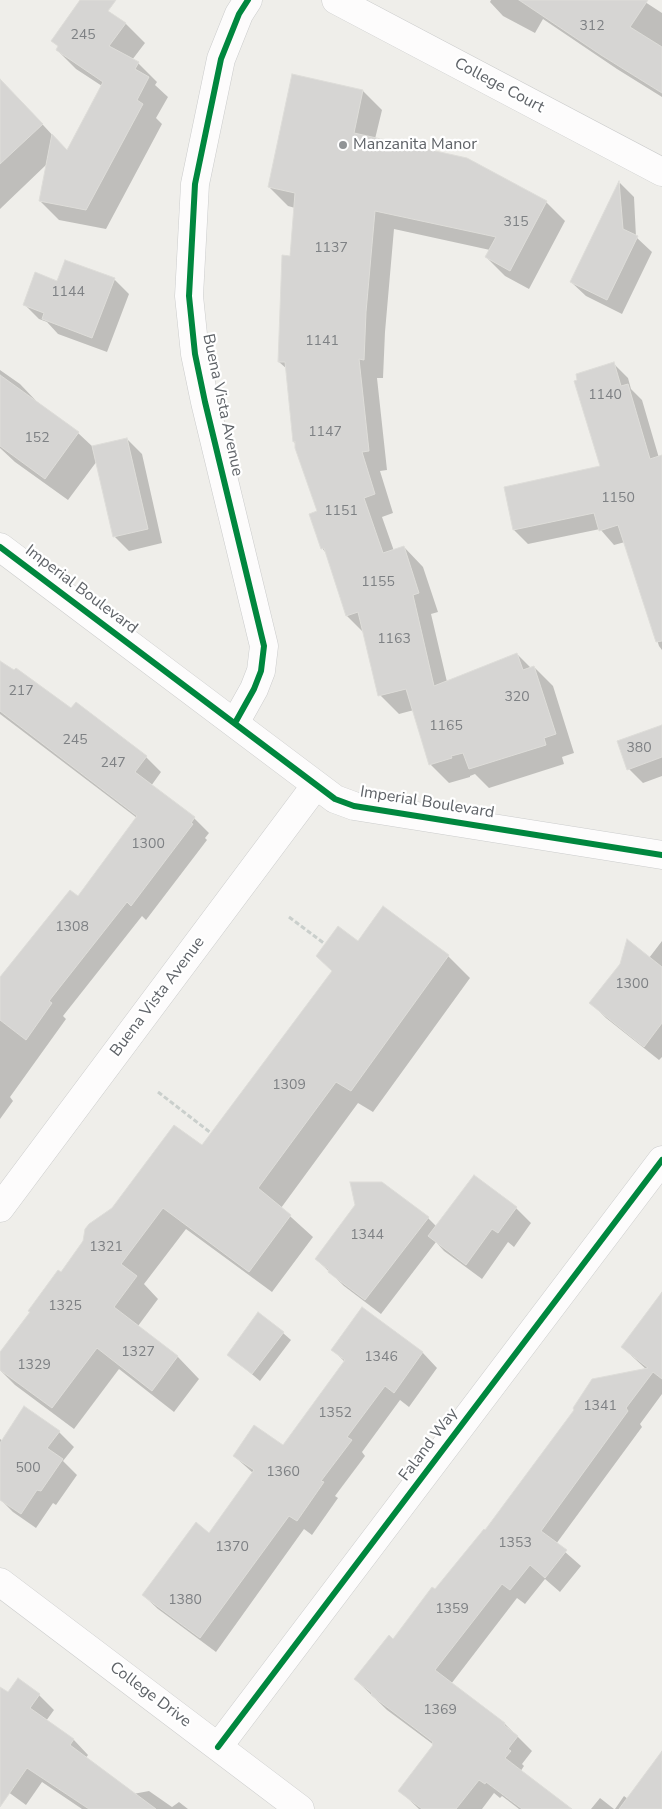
<!DOCTYPE html>
<html>
<head>
<meta charset="utf-8">
<style>
	body { margin:0 }
	canvas { display:block; background:#efeeea }
</style>
</head>
<body>
<canvas width="662" height="1809"></canvas>
<script>
const context = document.querySelector('canvas').getContext('2d');
context.lineJoin = 'round';
function paint(path, color) {
  context.fillStyle = color;
  context.fill(path, 'evenodd');
}
function poly(rows) {
  const path = new Path2D();
  for (const r of rows) {
    path.moveTo(r[0], r[1]);
    for (let i = 2; i < r.length; i += 2) path.lineTo(r[i], r[i + 1]);
  }
  return path;
}
function strokePath(path, color, width, dash) {
  context.strokeStyle = color;
  context.lineWidth = width;
  context.lineCap = dash ? 'butt' : 'round';
  context.setLineDash(dash || []);
  context.stroke(path);
}
function write(font, color, halo, rows, align = 'center') {
  context.font = font + ' "Nunito Sans",sans-serif';
  context.lineWidth = 4.5;
  context.setLineDash([]);
  context.textBaseline = 'middle';
  context.strokeStyle = halo;
  context.fillStyle = color;
  for (const [text, x, y, turn = 0] of rows) {
    context.save();
    context.translate(x, y);
    context.rotate((+turn || 0) * Math.PI / 180);
    context.textAlign = isNaN(turn) ? turn : align;
    if (halo) context.strokeText(text, 0, 0);
    context.fillText(text, 0, 0);
    context.restore();
  }
}
paint(poly([
	[81,0,92,0,126,24,145,43,132,60,138,63,157,82,155,85,168,97,156,118,162,124,106,229,59,220,40,201,47,164,0,209,0,98,32,113,68,152,102,86,76,69,57,50,59,47,53,41],
	[491,0,642,0,662,13,662,97,617,69,543,19,535,33,503,16,490,2],
	[363,91,382,110,375,139,546,202,565,221,529,289,505,276,486,257,490,250,394,229,385,332,383,378,377,378,387,470,380,471,393,513,382,517,394,551,404,547,423,567,438,612,431,614,447,682,517,654,531,668,534,667,553,686,574,753,562,757,564,764,489,788,475,774,470,776,470,777,449,783,430,764,414,710,399,714,380,695,364,633,347,616,326,553,322,548,318,512,294,441,287,369,279,362,295,208,288,206,269,187],
	[620,183,634,197,636,237,652,252,622,314,586,296,571,282],
	[114,279,129,294,107,352,58,334,47,322,39,319,24,304,58,282],
	[614,364,628,378,631,389,642,400,659,458,662,457,662,650,659,646,625,542,614,545,600,529,528,544,514,530,602,467],
	[0,370,20,384,42,407,78,433,93,447,127,439,142,454,162,543,129,551,114,536,97,461,68,500,15,462,0,448],
	[0,662,71,709,76,703,146,757,161,772,151,786,194,818,209,833,205,838,207,840,146,920,142,916,63,1016,66,1019,10,1097,13,1101,0,1119,0,979,78,898,137,818,0,714],
	[662,726,662,776,643,783,629,769],
	[662,941,662,1057,659,1060,606,1018,591,1003,649,958],
	[358,942,448,956,470,978,373,1112,358,1103,281,1208,313,1237,272,1292,186,1229,144,1284,158,1299,138,1326,178,1357,199,1379,174,1412,119,1369,74,1429,15,1385,0,1370,0,1354,61,1274,203,1147],
	[474,1177,516,1208,531,1223,514,1247,508,1242,482,1279,444,1251,436,1242,381,1314,344,1286,316,1259,381,1183,428,1218,437,1227],
	[662,1293,662,1394,640,1424,642,1427,556,1544,581,1566,560,1592,545,1579,525,1604,517,1598,451,1684,505,1724,532,1751,522,1764,524,1766,520,1772,559,1809,519,1809,502,1796,500,1798,494,1793,482,1809,419,1809,400,1791,434,1745,387,1710,355,1679,394,1640,485,1532,647,1370,622,1347],
	[362,1309,423,1353,437,1368,409,1407,400,1400,362,1452,365,1456,335,1496,338,1498,312,1535,304,1529,216,1652,158,1609,143,1595,210,1535,253,1473,234,1456,283,1447,345,1362,333,1350],
	[283,1333,291,1340,260,1381,228,1354],
	[59,1432,74,1447,63,1461,77,1475,56,1505,53,1503,36,1528,13,1512,0,1499,0,1439,3,1441],
	[39,1695,54,1710,46,1721,74,1740,88,1755,85,1759,133,1794,149,1791,172,1807,179,1802,188,1809,82,1809,42,1782,26,1805,0,1786,0,1704],
	[662,1753,662,1809,615,1809,624,1796,628,1799],
	[600,1798,614,1809,591,1809]
]), '#0003');
const building = poly([
	[80,0,116,0,108,11,126,23,109,46,139,62,135,69,149,77,137,100,143,104,86,210,39,201,52,134,67,150,103,82,56,50,58,46,51,41,80,0],
	[519,0,648,0,630,27,662,47,662,93,601,55,519,0],
	[292,74,363,90,354,133,467,158,547,201,510,271,485,257,496,237,375,211,366,312,364,360,359,359,369,451,362,452,375,494,364,498,383,553,404,546,419,593,413,595,434,686,517,653,523,670,534,666,556,734,544,738,546,745,469,769,463,753,451,756,452,758,429,765,406,689,378,696,358,612,346,616,324,548,321,549,309,514,317,511,295,448,295,441,293,442,285,362,278,362,282,255,290,256,295,193,268,187,292,74],
	[0,79,43,124,0,164,0,79],
	[619,181,623,229,638,236,607,300,570,282,619,181],
	[65,260,115,278,92,338,42,319,44,313,23,305,35,272,57,281,65,260],
	[614,362,621,386,628,384,650,459,662,455,662,641,656,642,618,525,599,531,594,513,513,530,504,487,600,466,574,381,577,380,576,374,614,362],
	[0,375,79,432,45,479,0,446,0,375],
	[127,438,148,529,113,537,92,446,127,438],
	[0,661,14,670,16,668,71,708,76,702,147,756,135,772,195,817,191,823,193,824,131,906,127,902,49,1001,52,1003,26,1040,0,1020,0,977,70,890,78,896,137,816,0,711,0,661],
	[662,725,662,757,627,770,617,741,662,725],
	[383,906,449,955,351,1091,336,1082,258,1188,291,1215,249,1272,163,1208,121,1264,137,1276,114,1307,178,1356,152,1391,97,1348,52,1408,0,1370,0,1352,30,1312,28,1311,58,1270,61,1272,83,1241,85,1229,89,1224,112,1208,174,1125,202,1145,332,971,316,956,338,926,358,941,383,906],
	[627,939,662,967,662,1023,644,1047,589,1003,620,964,627,939],
	[474,1175,517,1207,498,1233,492,1229,466,1265,428,1236,474,1175],
	[350,1182,382,1182,429,1217,365,1300,328,1272,329,1270,315,1259,355,1205,350,1182],
	[662,1292,662,1379,653,1372,626,1408,628,1411,541,1531,567,1550,545,1578,530,1565,510,1590,502,1584,435,1670,505,1723,504,1725,518,1736,508,1749,511,1751,505,1758,572,1809,522,1809,486,1782,485,1784,479,1780,456,1809,422,1809,398,1791,433,1745,432,1744,433,1742,371,1695,372,1693,354,1679,389,1635,393,1639,432,1587,435,1589,484,1529,485,1530,574,1410,573,1408,592,1379,648,1368,621,1347,662,1292],
	[362,1307,423,1352,394,1393,385,1386,347,1437,352,1440,321,1481,324,1482,297,1521,289,1516,200,1638,142,1595,196,1522,209,1533,254,1470,233,1456,254,1425,283,1445,345,1360,331,1350,362,1307],
	[258,1312,284,1332,252,1374,227,1355,258,1312],
	[24,1406,60,1431,47,1448,63,1459,41,1491,37,1490,21,1514,0,1500,0,1443,24,1406],
	[18,1678,40,1694,30,1708,74,1739,70,1745,156,1809,89,1809,27,1768,0,1807,0,1687,8,1692,18,1678],
	[662,1751,662,1809,619,1809,662,1751]
]);
paint(building, '#d6d5d3');
strokePath(building, '#deddd9', 1);
const minor = poly([
	[336,0,662,172],
	[0,547,335,799,354,806,662,855],
	[235,723,254,689,261,671,264,646,205,402,195,354,189,296,195,184,221,59,239,14,248,0],
	[0,1208,316,785],
	[0,1582,300,1809],
	[218,1747,662,1160]
]);
strokePath(minor, '#cbcccc', 29);
strokePath(poly([
	[289,917,325,944],
	[158,1092,211,1133]
]), '#cacfcc', 3, [5, 2.5]);
strokePath(minor, '#fdfcfc', 28);
strokePath(poly([
	[0,547,335,799,354,806,662,855],
	[235,723,254,689,261,671,264,646,205,402,195,354,189,296,195,184,221,59,239,14,248,0],
	[218,1747,662,1160]
]), '#00873e', 6);
for (const [x, y, r, color] of [
	[343,145,5,"#919496"]
]) {
  const dot = new Path2D();
  dot.arc(x, y, r, 0, 2 * Math.PI);
  context.fillStyle = color;
  context.fill(dot);
  strokePath(dot, '#fff', 2);
}
write('14px', '#7e8184', null, [
	["312",592,27],
	["245",83,36],
	["315",516,223],
	["1137",331,249],
	["1144",68,293],
	["1141",322,342],
	["1140",605,396],
	["1147",325,433],
	["152",37,439],
	["1150",618,499],
	["1151",341,512],
	["1155",378,583],
	["1163",394,640],
	["217",21,692],
	["320",517,698],
	["1165",446,727],
	["245",75,741],
	["380",639,749],
	["247",113,764],
	["1300",148,845],
	["1308",72,928],
	["1300",632,985],
	["1309",289,1086],
	["1344",367,1236],
	["1321",106,1248],
	["1325",65,1307],
	["1327",138,1353],
	["1346",381,1358],
	["1329",34,1366],
	["1341",600,1407],
	["1352",335,1414],
	["500",28,1469],
	["1360",283,1473],
	["1353",515,1544],
	["1370",232,1548],
	["1380",185,1601],
	["1359",452,1610],
	["1369",440,1711]
]);
write('16px', '#5f6368', '#fff', [
	["College Court",499,86,28],
	["Buena Vista Avenue",222,405,78],
	["Imperial Boulevard",81,590,37],
	["Imperial Boulevard",427,803,9],
	["Buena Vista Avenue",158,997,-53],
	["Faland Way",429,1445,-53],
	["College Drive",150,1695,37]
]);
write('16px', '#5f6368', '#fff', [
	["Manzanita Manor",353,145]
], 'left');
</script>
</body>
</html>
